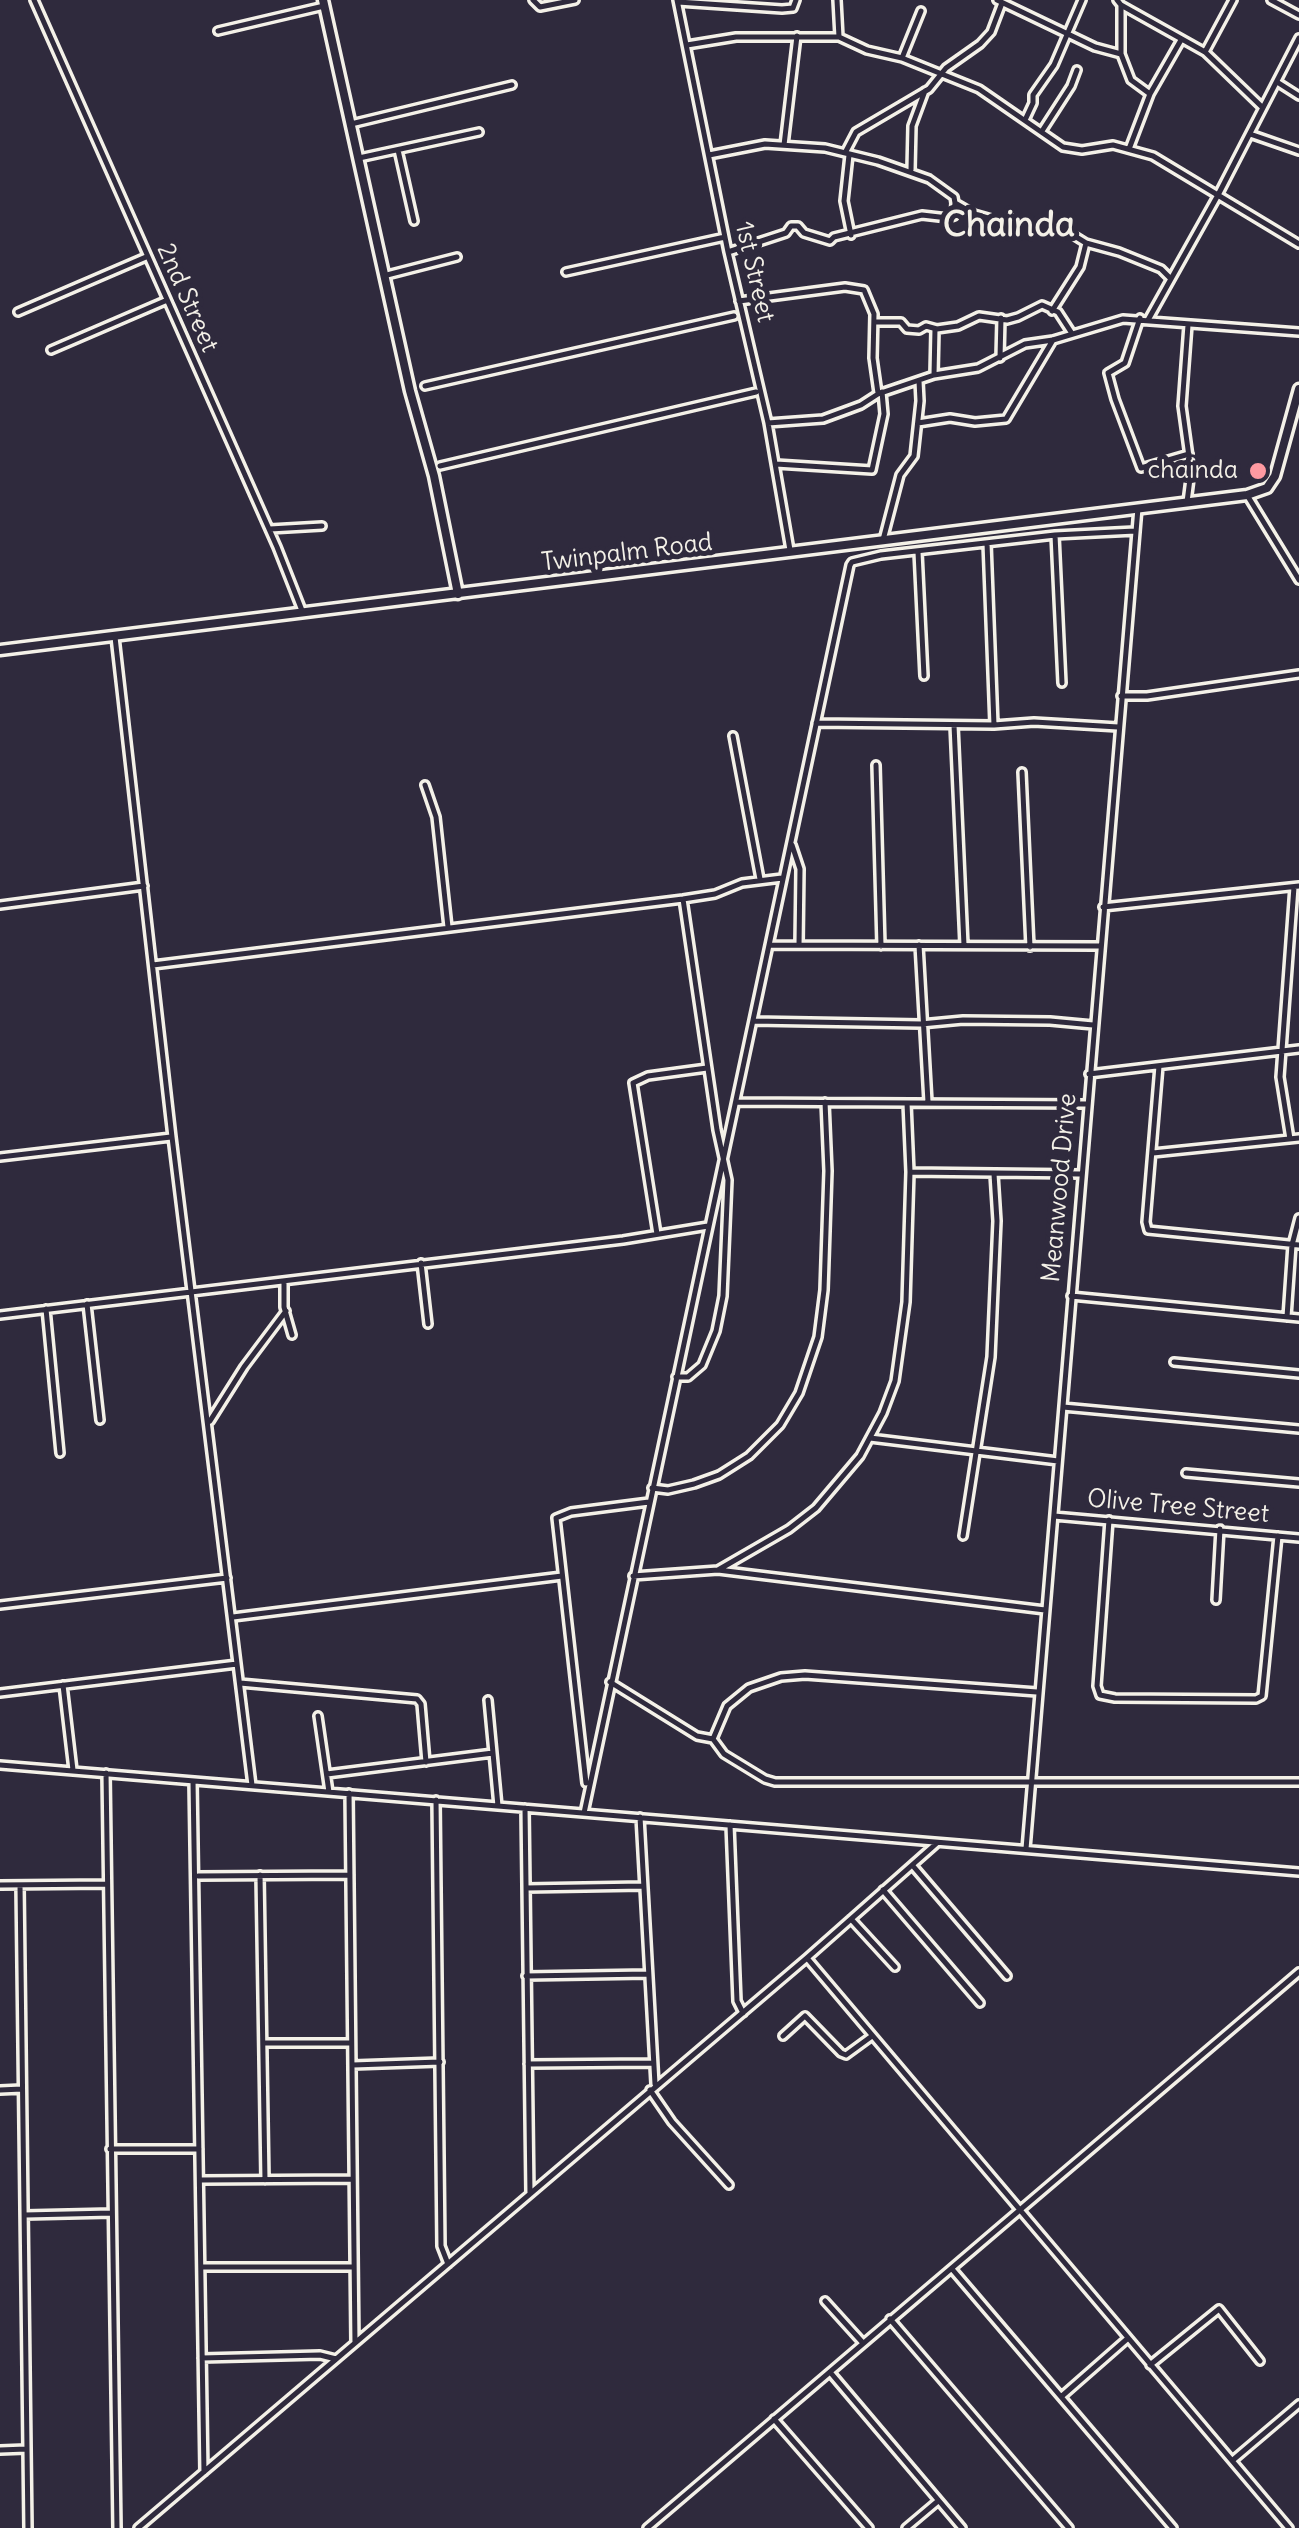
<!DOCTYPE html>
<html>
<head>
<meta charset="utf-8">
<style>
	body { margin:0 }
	canvas { display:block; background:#2f2a3d }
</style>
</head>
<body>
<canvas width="1299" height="2528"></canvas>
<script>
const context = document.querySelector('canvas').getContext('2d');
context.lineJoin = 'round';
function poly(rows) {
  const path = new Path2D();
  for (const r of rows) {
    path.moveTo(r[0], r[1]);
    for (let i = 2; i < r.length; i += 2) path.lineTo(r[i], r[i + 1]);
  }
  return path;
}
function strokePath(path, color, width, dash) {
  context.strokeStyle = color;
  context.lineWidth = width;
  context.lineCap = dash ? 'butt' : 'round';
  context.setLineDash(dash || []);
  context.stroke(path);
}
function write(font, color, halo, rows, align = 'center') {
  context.font = font + ' Delius,sans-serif';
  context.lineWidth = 10;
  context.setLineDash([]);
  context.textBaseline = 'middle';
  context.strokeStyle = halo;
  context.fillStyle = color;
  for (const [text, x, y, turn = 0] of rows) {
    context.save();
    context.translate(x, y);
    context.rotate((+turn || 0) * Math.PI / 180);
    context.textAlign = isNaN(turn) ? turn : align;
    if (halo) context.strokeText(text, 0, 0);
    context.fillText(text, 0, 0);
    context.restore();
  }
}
const minor = poly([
	[34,0,277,547,303,613],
	[533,0,540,7,575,0],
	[677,0,728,252,768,423,790,550],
	[837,0,839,37],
	[997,0,1095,47,1121,54],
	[1117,0,1121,5,1205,52,1262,107],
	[1271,0,1299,15],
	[678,2,782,9,793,8,796,0],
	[1121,5,1121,54,1131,80,1150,94],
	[218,31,324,6],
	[687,45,736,37,839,37,867,50,902,58,979,89,1063,147,1082,150,1113,145,1153,156,1299,244],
	[1205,52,1233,0],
	[902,58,921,11],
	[1277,82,1299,96],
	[1026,118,1033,103,1033,95,1054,65,1082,0],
	[351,124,512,85],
	[1042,131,1071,86,1077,70],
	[1250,134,1299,151],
	[784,145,797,36],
	[1129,149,1150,94,1181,40],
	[398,150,414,221],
	[845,153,856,132,929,89,946,68,980,44,991,32,1002,3],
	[709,155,765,144,825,148,878,161,929,179,954,197,955,203,974,214,995,220,1016,219,1073,235,1086,243,1119,252,1161,269,1170,278],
	[849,155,844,201,851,235],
	[359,158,479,132],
	[911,170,912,126,925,91],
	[728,252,786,233,791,226,798,226,804,233,830,241,834,237,922,215,948,218,954,216,955,203],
	[566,272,725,237],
	[387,275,457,257],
	[739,301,845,287,864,290,874,314,873,358,878,393],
	[1052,311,1080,267,1086,243],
	[18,312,146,257],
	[1140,318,1125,363,1108,373,1115,399,1141,468,1189,454],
	[1148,320,1218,195,1299,38],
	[874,322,901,322,907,329,919,330,926,326,937,329,958,326,979,316,1007,320,1018,317,1042,305,1058,312,1071,332],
	[51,350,165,301],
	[1000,358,1001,318],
	[934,375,935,329],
	[425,386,734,316],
	[768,423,823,419,861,405,878,394,934,375,978,368,1025,344,1053,340,1123,319,1299,332],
	[918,423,950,418,975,422,1006,419,1053,340],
	[776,464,872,470,884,414,882,392],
	[440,466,756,392],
	[1247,495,1299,580],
	[1187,502,1191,471,1182,406,1188,325],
	[270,529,322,526],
	[1055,535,1062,683],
	[883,540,900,475,914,456,920,401,919,381],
	[987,543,994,725],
	[918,552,924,676],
	[115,637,172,1137,252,1785],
	[1121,696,1147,696,1299,674],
	[816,723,994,725,1034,722,1118,727],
	[954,725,964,945],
	[733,736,760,879],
	[876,765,881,946],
	[1022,772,1030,947],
	[425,785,436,817,448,927],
	[792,845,800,869,799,945],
	[0,905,144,886],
	[1103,907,1299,886],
	[769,945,1099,946],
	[919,945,928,1102],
	[153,965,683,899,715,894,742,883,782,878],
	[754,1021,921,1024,963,1020,1050,1021,1093,1025],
	[1159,1066,1146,1222,1148,1230,1299,1245],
	[1089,1074,1299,1049],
	[736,1102,1086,1104],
	[907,1103,910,1172],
	[1290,1139,1280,1077,1294,887],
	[1153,1153,1299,1138],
	[0,1157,171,1137],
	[657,1234,633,1083,648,1076,707,1068],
	[421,1263,428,1324],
	[284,1281,284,1307,292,1335],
	[1071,1296,1299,1318],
	[87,1304,100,1420],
	[46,1309,60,1453],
	[0,1315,623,1240,708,1226],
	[1287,1317,1292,1245,1299,1218],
	[1174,1362,1299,1374],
	[676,1377,688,1377,702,1365,716,1331,723,1296,728,1180,717,1130,683,899],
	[1063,1407,1299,1429],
	[210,1421,244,1367,286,1311],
	[870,1438,1058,1461],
	[1186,1473,1299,1483],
	[652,1488,668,1490,694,1484,719,1475,749,1456,780,1425,799,1393,818,1337,824,1290,828,1171,825,1102],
	[1054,1516,1299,1538],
	[1109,1520,1097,1686,1100,1695,1115,1698,1256,1699,1262,1696,1278,1536],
	[963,1536,991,1357,997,1221,994,1174],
	[718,1570,789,1529,816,1508,860,1456,883,1413,895,1381,906,1302,910,1172,1080,1174],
	[633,1576,718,1570,1045,1610],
	[1216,1600,1220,1529],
	[0,1605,227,1578],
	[233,1617,562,1576],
	[610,1682,697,1736,713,1739],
	[240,1683,417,1699,421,1704,426,1762],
	[63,1685,73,1770],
	[1037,1692,805,1675,781,1677,749,1688,727,1706,713,1739,724,1754,765,1779,775,1782,1299,1782],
	[0,1693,237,1664],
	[488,1700,498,1806],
	[318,1716,329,1792],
	[0,1765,1299,1872],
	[106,1773,117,2528],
	[327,1774,493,1753],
	[193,1781,204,2472],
	[586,1783,556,1518,571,1512,649,1502],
	[349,1793,355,2343],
	[436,1800,441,2246,448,2264],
	[525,1808,530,2194],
	[584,1813,850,565,852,562,881,555,1055,535,1135,531],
	[640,1817,655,2084],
	[730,1825,737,2001,743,2013],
	[1026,1849,1138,508],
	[913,1866,1007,1976],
	[260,1875,265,2180],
	[198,1876,350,1875],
	[0,1885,107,1884],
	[20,1885,28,2528],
	[526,1888,643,1886],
	[883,1890,980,2003],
	[851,1919,895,1967],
	[807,1958,1289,2528],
	[526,1976,648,1974],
	[783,2036,805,2016,841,2053,846,2055,872,2036],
	[264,2043,351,2043],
	[528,2064,652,2063],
	[353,2065,440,2062],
	[0,2090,22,2089],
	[650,2090,672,2122,729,2185],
	[110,2149,199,2149],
	[201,2180,353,2179],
	[25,2215,112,2213],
	[201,2267,353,2267],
	[952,2269,1173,2528],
	[825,2301,863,2343],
	[890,2319,1069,2528],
	[202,2358,320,2355,336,2359],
	[1150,2365,1219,2309,1260,2361],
	[830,2372,962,2528],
	[1062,2396,1127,2339],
	[774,2419,869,2528],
	[0,2450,26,2449],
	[1233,2460,1299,2404],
	[138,2528,807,1958,937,1843],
	[647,2528,1299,1972],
	[906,2528,938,2501]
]);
const secondary = poly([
	[323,0,410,391,434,476,458,594],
	[0,650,1247,495,1267,488,1275,476,1299,389]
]);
strokePath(minor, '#f4f1e8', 12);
strokePath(secondary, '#f4f1e8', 15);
strokePath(minor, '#2f2a3d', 5);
strokePath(secondary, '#2f2a3d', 8);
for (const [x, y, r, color] of [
	[1258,471,10,"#ff9aa2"]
]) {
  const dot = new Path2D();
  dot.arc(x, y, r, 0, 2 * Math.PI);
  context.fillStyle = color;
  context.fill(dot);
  strokePath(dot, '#2f2a3d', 4);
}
write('25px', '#f4f1e8', '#2f2a3d', [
	["1st Street",754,272,77],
	["2nd Street",187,298,66],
	["Twinpalm Road",627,553,-7],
	["Meanwood Drive",1060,1188,-85],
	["Olive Tree Street",1178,1507,5]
]);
write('25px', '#f4f1e8', '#2f2a3d', [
	["chainda",1238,471]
], 'right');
write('bold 35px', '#f4f1e8', '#2f2a3d', [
	["Chainda",1009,226]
]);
</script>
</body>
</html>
